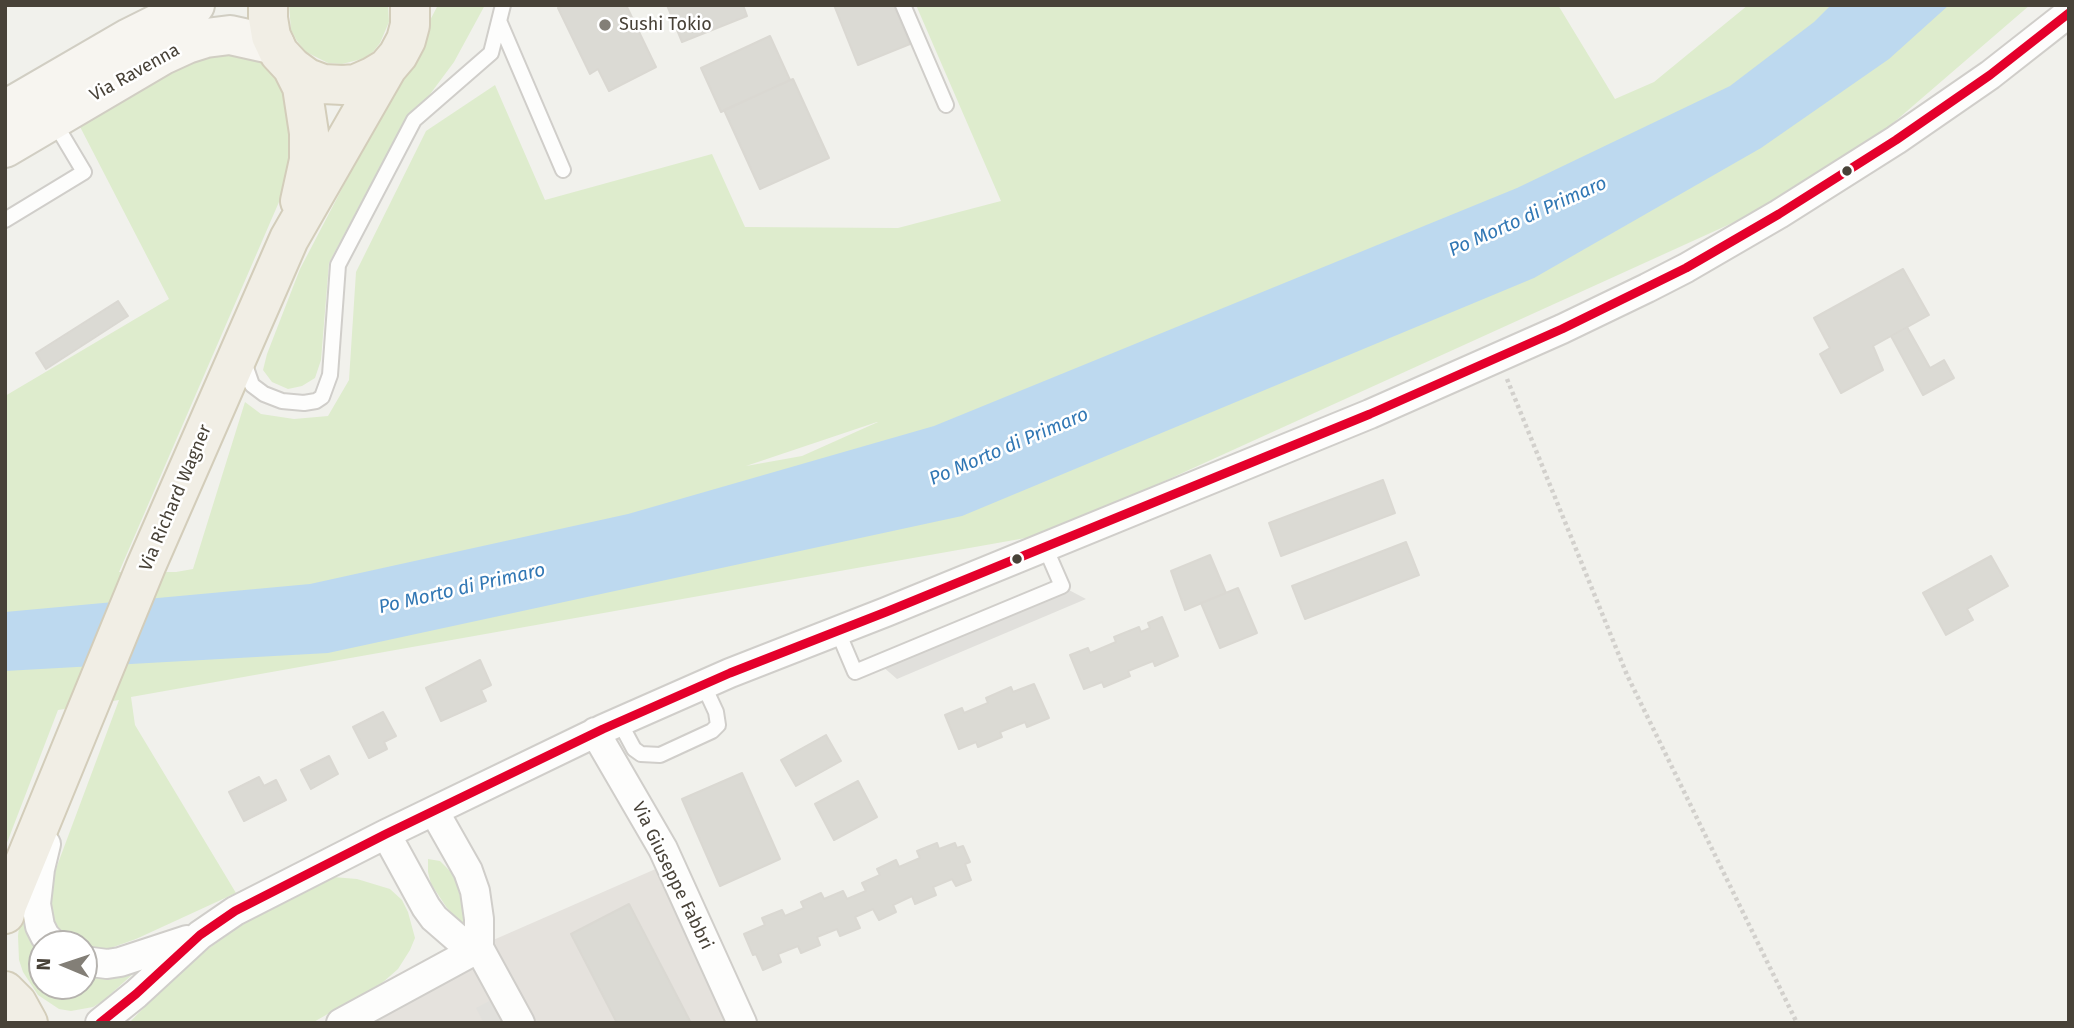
<!DOCTYPE html>
<html>
<head>
<meta charset="utf-8">
<style>
	body { margin:0 }
	#map { position:relative; width:2074px; height:1028px; overflow:hidden; background:#f1f1ec; font-family:"Fira Sans",sans-serif }
	canvas { display:block }
	.frame { position:absolute; inset:0; border:7px solid #484238; pointer-events:none }
	.north { position:absolute; left:28px; top:930px; width:70px; height:70px; box-sizing:border-box; background:#fff; border:2px solid #b6b3af; border-radius:50%; rotate:272deg; font-size:19px; font-weight:700; line-height:28px; text-align:center; color:#484238 }
	.north::after { content:''; display:block; margin:auto; width:24px; height:32px; background:#837f77; clip-path:polygon(50% 0,100% 100%,50% 72%,0 100%) }
</style>
</head>
<body>
<div id="map">
<canvas width="2074" height="1028"></canvas>
<div class="frame"></div>
<div class="north">N</div>
</div>
<script>
const context = document.querySelector('canvas').getContext('2d');
context.lineJoin = 'round';
function paint(path, color) {
  context.fillStyle = color;
  context.fill(path, 'evenodd');
}
function poly(rows) {
  const path = new Path2D();
  for (const r of rows) {
    path.moveTo(r[0], r[1]);
    for (let i = 2; i < r.length; i += 2) path.lineTo(r[i], r[i + 1]);
  }
  return path;
}
function strokePath(path, color, width, dash) {
  context.strokeStyle = color;
  context.lineWidth = width;
  context.lineCap = dash ? 'butt' : 'round';
  context.setLineDash(dash || []);
  context.stroke(path);
}
function write(font, color, halo, rows, align = 'center') {
  context.font = font + ' "Fira Sans",sans-serif';
  context.lineWidth = 5;
  context.setLineDash([]);
  context.textBaseline = 'middle';
  context.strokeStyle = halo;
  context.fillStyle = color;
  for (const [text, x, y, turn = 0] of rows) {
    context.save();
    context.translate(x, y);
    context.rotate((+turn || 0) * Math.PI / 180);
    context.textAlign = isNaN(turn) ? turn : align;
    if (halo) context.strokeText(text, 0, 0);
    context.fillText(text, 0, 0);
    context.restore();
  }
}
paint(poly([
	[667,864,753,1023,323,1023,395,983]
]), '#e5e2dd');
paint(poly([
	[289,5,388,5,389,22,380,43,373,52,362,59,342,64,328,63,306,52,297,41,291,30],
	[438,5,485,5,454,62,428,97,407,116,329,263,321,360,315,378,302,386,288,389,272,382,263,370,267,354,300,269],
	[916,5,1558,5,1615,99,1654,82,1748,5,2030,5,1827,180,1048,534,131,697,135,725,236,893,136,939,105,950,84,947,84,944,75,944,58,933,51,917,48,899,51,882,119,700,58,710,5,848,5,396,169,299,76,119,213,47,256,55,288,87,297,150,282,195,119,572,176,572,193,569,245,402,261,414,294,419,328,416,349,380,356,272,426,131,495,85,545,200,712,154,745,227,898,228,1001,201],
	[878,422,802,456,746,466,877,422],
	[428,859,440,861,453,874,461,893,465,927,447,908,431,884,428,872],
	[333,877,357,879,390,889,402,900,408,912,415,938,410,950,398,969,382,983,312,1023,129,1023,183,967,244,923],
	[26,911,42,948,42,986,84,986,84,970,145,963,103,1001,93,1007,71,1011,59,1009,38,995,23,972,19,960,18,936,19,927]
]), '#deeccd');
paint(poly([
	[1067,589,1086,599,897,679,882,666],
	[495,998,509,1023,484,1023,476,1008]
]), '#e1e0dc');
paint(poly([
	[1831,5,1949,5,1889,59,1761,148,1534,278,962,516,328,653,5,671,5,612,310,584,628,514,934,426,1517,188,1730,86,1814,22]
]), '#bdd9ef');
const building = poly([
	[564,5,626,5,656,67,609,91,598,69,590,74,558,8,564,5],
	[667,5,743,5,747,16,682,42,667,5],
	[834,5,894,5,910,44,858,65,834,5],
	[770,36,790,80,721,112,701,68,770,36],
	[793,79,829,158,760,189,724,110,793,79],
	[1903,269,1929,315,1873,346,1883,370,1841,393,1820,354,1830,348,1814,318,1903,269],
	[118,301,128,316,46,369,36,353,118,301],
	[1907,327,1930,368,1944,360,1954,378,1923,395,1891,336,1907,327],
	[1383,480,1395,513,1281,556,1269,523,1383,480],
	[1406,542,1419,575,1305,619,1292,586,1406,542],
	[1210,555,1226,593,1185,610,1171,571,1210,555],
	[1991,556,2008,586,1967,609,1973,620,1946,635,1923,593,1991,556],
	[1238,588,1257,633,1220,648,1201,603,1238,588],
	[1162,617,1178,656,1155,666,1153,661,1128,671,1130,676,1104,687,1102,682,1084,689,1070,655,1088,648,1090,653,1116,642,1114,637,1139,627,1141,632,1150,628,1148,623,1162,617],
	[480,660,491,685,481,690,486,701,441,721,426,688,480,660],
	[1034,684,1049,718,1027,727,1025,722,1000,732,1002,737,978,747,976,742,959,749,945,715,962,708,964,713,988,703,986,698,1011,687,1013,692,1034,684],
	[383,712,396,736,384,742,387,749,369,758,353,727,383,712],
	[826,735,841,761,796,786,781,760,826,735],
	[329,756,338,774,311,789,301,770,329,756],
	[742,773,780,859,720,886,682,799,742,773],
	[259,777,264,786,276,780,286,800,244,821,229,792,259,777],
	[858,781,877,817,834,840,815,804,858,781],
	[937,843,939,849,955,843,957,848,963,846,970,862,965,864,971,880,956,886,952,879,933,887,936,895,915,904,912,896,893,905,896,912,879,920,873,909,855,917,860,928,840,936,837,929,817,937,820,945,801,953,798,946,778,954,781,962,763,970,756,954,753,955,744,934,765,925,762,918,782,910,785,916,804,908,801,902,821,893,824,899,843,891,847,899,866,891,862,883,880,875,877,869,896,860,899,867,920,858,917,851,937,843],
	[629,904,691,1023,617,1023,571,934,629,904]
]);
paint(building, '#dbdad4');
strokePath(building, '#dad8d2', 2);
const service = poly([
	[903,5,946,105],
	[500,23,563,170],
	[5,220,84,172,53,120],
	[243,359,252,385,264,394,282,401,304,403,316,401,322,397,330,375,338,265,414,120,491,53,503,5],
	[838,632,855,672,1062,586,1045,547],
	[619,721,634,749,641,754,660,755,712,731,718,725,716,712,703,684]
]);
const minor = poly([
	[595,732,663,849,742,1023],
	[434,811,468,871,475,891,479,919,479,948,520,1023],
	[386,834,426,907,434,918,457,938,479,948],
	[46,844,40,869,36,904,40,926,45,936,53,944],
	[84,961,107,964,120,962,187,940],
	[100,1023,136,994,200,935,235,911,386,834,603,729,730,673,886,612,1370,414,1562,329,1647,288,1686,268,1779,214,1896,140,1990,75,2069,13],
	[341,1023,479,948]
]);
const secondary = poly([
	[5,110,129,38,195,5],
	[5,148,163,55,187,44,206,38,230,35,275,45]
]);
const primary = poly([
	[268,5,268,18,271,36,279,53,292,67,307,78,323,84,343,85,356,84,372,77,387,68,398,55,406,40,410,25,410,5],
	[292,67,302,87,309,133,309,160,300,201],
	[5,914,7,905,146,566,289,239,387,68],
	[5,991,17,1003,28,1023]
]);
strokePath(service, '#d0ceca', 18);
strokePath(minor, '#d0ceca', 32);
strokePath(secondary, '#d1cec3', 42);
strokePath(primary, '#d3cdba', 42);
strokePath(poly([
	[1507,379,1627,675,1797,1023]
]), '#d2d0cc', 4.5, [3.5, 3.5]);
strokePath(service, '#fdfdfc', 14);
strokePath(minor, '#fdfdfc', 28);
strokePath(secondary, '#f7f5f0', 38);
strokePath(primary, '#f1eee5', 38);
strokePath(poly([
	[100,1023,136,994,200,935,235,911,386,834,603,729,730,673,886,612,1370,414,1562,329,1686,268,1779,214,1896,140,1990,75,2069,13]
]), '#e4002b', 9);
for (const [x, y, r, color] of [
	[605,25,7,"#837f77"],
	[1847,171,6,"#484238"],
	[1017,559,6,"#484238"]
]) {
  const dot = new Path2D();
  dot.arc(x, y, r, 0, 2 * Math.PI);
  context.fillStyle = color;
  context.fill(dot);
  strokePath(dot, '#fff', 2.5);
}
write('18px', '#484238', '#fff', [
	["Sushi Tokio",619,25]
], 'left');
write('18px', '#484238', '#fff', [
	["Via Ravenna",135,73,-29],
	["Via Richard Wagner",176,498,-67],
	["Via Giuseppe Fabbri",672,876,64]
]);
write('italic 19px', '#3177b4', '#fff', [
	["Po Morto di Primaro",1528,217,-24],
	["Po Morto di Primaro",1009,447,-23],
	["Po Morto di Primaro",462,589,-13]
]);
</script>
</body>
</html>
